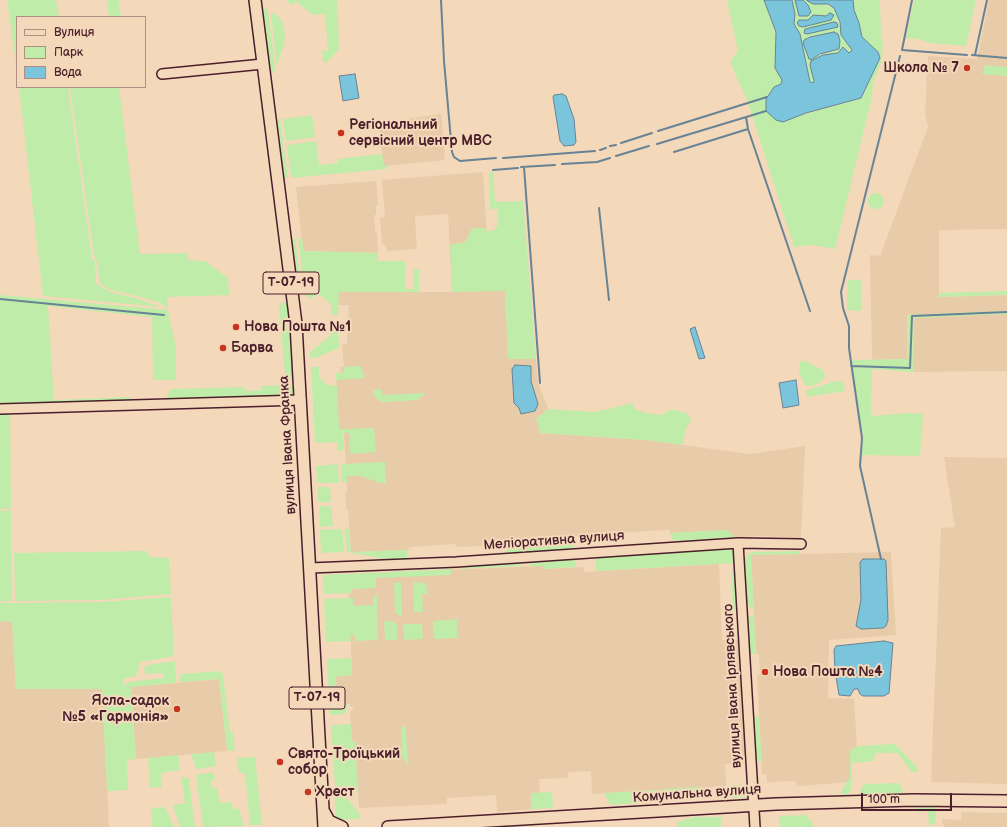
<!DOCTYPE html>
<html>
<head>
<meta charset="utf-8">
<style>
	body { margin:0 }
	#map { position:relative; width:1007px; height:827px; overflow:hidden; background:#f4d8ba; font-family:"Balsamiq Sans",sans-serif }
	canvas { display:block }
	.legend { position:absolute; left:16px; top:16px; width:130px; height:72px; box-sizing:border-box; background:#f4d8ba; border:1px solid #b08e81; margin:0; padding:5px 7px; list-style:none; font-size:12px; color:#4a1f2b }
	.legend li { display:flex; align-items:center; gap:8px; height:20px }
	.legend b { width:20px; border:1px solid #b08e81 }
	.scale { position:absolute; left:861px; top:793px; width:91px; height:18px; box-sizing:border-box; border:2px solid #4a1f2b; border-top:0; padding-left:5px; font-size:12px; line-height:14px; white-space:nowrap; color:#4a1f2b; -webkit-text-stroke:3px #f4d8ba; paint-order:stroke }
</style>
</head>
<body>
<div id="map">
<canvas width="1007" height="827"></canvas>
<ul class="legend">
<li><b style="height:5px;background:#f4d8ba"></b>Вулиця</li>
<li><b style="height:11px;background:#c0eca9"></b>Парк</li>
<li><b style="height:11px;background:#7bc5dc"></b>Вода</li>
</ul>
<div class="scale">100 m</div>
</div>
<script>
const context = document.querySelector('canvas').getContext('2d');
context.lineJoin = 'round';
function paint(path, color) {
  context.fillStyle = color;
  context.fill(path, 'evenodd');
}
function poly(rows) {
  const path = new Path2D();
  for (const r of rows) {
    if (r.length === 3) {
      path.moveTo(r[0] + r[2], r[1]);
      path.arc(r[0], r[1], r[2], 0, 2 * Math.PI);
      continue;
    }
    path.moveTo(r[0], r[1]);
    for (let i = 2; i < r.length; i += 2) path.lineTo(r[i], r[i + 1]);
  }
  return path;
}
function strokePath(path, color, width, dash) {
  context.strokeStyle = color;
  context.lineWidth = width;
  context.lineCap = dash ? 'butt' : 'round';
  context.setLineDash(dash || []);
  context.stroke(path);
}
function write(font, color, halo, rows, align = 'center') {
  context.font = font + ' "Balsamiq Sans",sans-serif';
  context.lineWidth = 4;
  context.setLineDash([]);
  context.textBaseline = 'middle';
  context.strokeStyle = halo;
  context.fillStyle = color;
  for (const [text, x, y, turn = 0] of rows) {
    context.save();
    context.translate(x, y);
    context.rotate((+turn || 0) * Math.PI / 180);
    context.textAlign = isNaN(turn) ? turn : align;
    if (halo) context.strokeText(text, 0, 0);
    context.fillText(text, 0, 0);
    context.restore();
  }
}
paint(poly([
	[989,0,1007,0,1007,229,939,230,939,297,1007,295,1007,311,907,315,907,359,872,360,870,255,880,256,928,127,925,114,928,56,977,59],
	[441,114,445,159,444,160,384,166,378,123],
	[483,172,490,291,505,291,508,359,536,359,538,383,548,409,536,419,540,433,645,440,750,454,805,446,801,538,761,536,735,537,727,530,670,533,670,530,666,530,484,542,484,546,456,547,456,544,410,547,407,550,351,552,348,510,346,510,346,503,345,493,347,493,344,430,339,430,336,373,341,372,340,367,344,367,342,344,347,344,349,305,338,305,338,292,452,292,448,214,415,216,417,249,388,251,382,242,380,217,385,217,382,180],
	[376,181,378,206,376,206,376,215,374,215,375,233,377,233,378,253,303,251,296,187],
	[1007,314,1007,371,913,372,914,318],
	[944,457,1007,458,1007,784,931,782,941,528,955,527],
	[891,552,896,635,829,640,828,698,854,699,857,746,850,751,850,782,797,786,796,781,767,782,767,774,762,774,757,676,760,674,759,654,756,654,751,555],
	[719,564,722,640,738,640,745,762,725,764,726,786,592,794,591,771,568,772,568,778,539,779,540,793,531,793,532,809,497,812,496,795,447,798,447,804,359,808,355,742,352,742,350,712,353,710,353,707,350,707,350,704,337,704,336,676,352,675,348,574,543,566,543,569,583,567,584,572],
	[0,621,12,622,16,689,102,689,109,827,0,827],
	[219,679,227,751,136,759,131,687],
	[961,812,1007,813,1007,827,944,827,942,819,961,820]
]), '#e8cba9');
paint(poly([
	[7,0,56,0,59,17,17,17,17,71],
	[107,0,119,0,121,17,109,17],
	[285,0,337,0,339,49,326,63,323,61,322,51,328,51,325,14,313,15,295,1,292,5],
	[727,0,764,0,776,32,775,68,782,80,781,84,771,91,766,99,799,116,861,98,863,96,878,52,862,37,859,23,854,10,853,0,880,0,881,36,883,43,881,63,873,83,872,97,835,249,812,245,794,247,747,100,730,62,738,51],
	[795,0,800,17,807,16,811,11,803,0,832,7,836,11,841,35,851,49,849,53,844,47,842,48,838,53,825,55,810,64,814,83,810,82,800,34,794,24,795,14,792,1],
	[834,32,839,49,809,59,803,43,808,37],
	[914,0,976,0,966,46,931,43,918,39,906,38],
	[261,6,268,10,275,70,272,73,270,72],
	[271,11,282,20,285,36,284,45,276,66],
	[985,65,1007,67,1007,76,982,74],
	[19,87,68,87,92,259,95,261,96,283,110,292,139,299,161,307,43,296],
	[70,87,119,87,140,254,188,253,188,260,205,261,228,278,229,295,167,297,168,307,166,307,158,302,140,297,111,290,101,284,99,279,97,261,94,256],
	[312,115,315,137,286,141,283,119],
	[280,119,288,178,282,178,274,120],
	[316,141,319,165,338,163,338,159,382,154,384,165,387,165,386,169,291,178,287,145],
	[493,171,495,202,523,201,536,359,508,359,505,291,452,292,450,245,465,242,472,228,486,228,486,231,493,231,498,225,498,209,490,209,489,172],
	[876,201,8],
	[295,238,302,292,296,283,291,240],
	[298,238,302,238,304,251,378,253,378,261,405,261,406,289,414,289,413,269,419,269,419,292,339,292,338,315,331,315,331,304,318,294,311,299,305,295],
	[848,280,862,280,861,311,847,310],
	[1007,291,1007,295,939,297,939,293],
	[0,295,168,310,176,348,176,380,153,380,152,317,48,306,54,400,131,397,130,399,128,401,0,406],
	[284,302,288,304,289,307,294,374,292,378,290,379,286,378,285,374,279,307,280,304],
	[1007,311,1007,314,914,318,913,372,872,369,871,416,910,413,923,414,920,456,860,455,863,437,851,360,907,359,907,315],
	[331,324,338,324,339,348,315,358,310,358,310,352,331,335],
	[802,360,823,370,825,375,823,380,815,385,806,386,799,374,799,365],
	[361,366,365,378,336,380,336,373,344,372,344,367],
	[311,367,319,367,319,376,323,382,329,385,337,386,339,429,343,429,344,450,338,451,337,442,315,443],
	[838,380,843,383,845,391,807,397,806,391],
	[288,385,295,388,295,396,164,400,171,389,244,387,245,391,262,390,262,386],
	[381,389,382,395,426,393,417,400,384,402,378,400,373,394,373,390],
	[632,403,635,409,646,413,662,415,672,409,688,414,691,420,685,430,683,445,645,440,540,433,536,419,548,409,596,412],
	[0,411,10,411,11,508,0,509],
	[374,428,376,452,350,454,349,433,344,433,344,429],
	[385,462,386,484,380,483,360,476,347,476,347,482,342,482,341,464],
	[338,464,339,483,317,483,316,466],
	[318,487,330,487,331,502,318,502],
	[319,506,331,506,333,526,320,527],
	[11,510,12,601,0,601,0,511],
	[342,529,344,552,321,553,320,530],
	[345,529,349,529,351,552,407,550,407,560,391,560,347,552],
	[727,530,735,537,677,541,672,539,670,533],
	[573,536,574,547,570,549,507,554,506,540],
	[735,548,736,563,596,571,596,558],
	[146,551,150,557,169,558,171,594,101,600,15,601,14,553],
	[800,551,800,554,751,555,754,610,751,609,745,599,743,565,748,554,754,552],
	[572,559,575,561,576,567,543,569,543,566,528,566,531,561],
	[518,562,522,566,459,569,459,568],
	[453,569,450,575,376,578,376,588,352,589,352,593,324,594,323,575],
	[732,570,736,570,738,608,733,611,731,573],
	[401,582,402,617,395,613,394,583],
	[413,582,426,583,427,594,422,594,423,612,414,612],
	[377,595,378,640,355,641,355,635,350,636,351,641,326,642,324,599,353,598,353,606,373,605,373,596],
	[171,597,174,655,170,657,140,662,136,676,123,679,123,686,129,682,164,678,163,673,145,674,144,668,148,665,175,661,176,683,131,687,136,759,127,760,128,790,107,791,102,689,16,689,12,622,0,621,0,603,101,602],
	[754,615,756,654,749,654,747,623,749,617],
	[457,619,457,638,434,639,433,621],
	[384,621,391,621,397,624,397,640,385,640],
	[403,624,422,624,423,639,404,640],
	[351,658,352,675,336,677,337,704,347,704,346,712,343,714,330,715,327,659],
	[218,671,221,672,223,675,230,732,233,732,235,750,227,751,219,679,180,682,180,675,182,674],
	[753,717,759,717,762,763,756,759],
	[351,724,352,741,355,741,358,792,354,793,351,786,335,787,331,725],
	[404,726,406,728,408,766,402,757,401,728],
	[895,744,918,768,918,772,911,772,898,753,876,753,873,761,852,763,851,791,846,795,841,794,842,789,850,777,850,751,857,746],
	[214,752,216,766,196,769,191,754],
	[178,755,180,770,161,773,162,787,150,788,148,758],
	[255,757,262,825,250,825,245,773,239,773,237,758],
	[214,772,215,780,211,781,212,788,217,788,220,803,232,802,233,809,239,809,244,826,203,827,196,775],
	[181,777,189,779,195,827,180,827,175,812,173,805,185,803],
	[898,783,902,787,903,791,900,793,863,794,860,792,864,784],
	[731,785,745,785,746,797,732,798],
	[699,787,699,799,667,801,664,789],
	[659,790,662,801,612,805,609,803,604,793],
	[334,792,347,798,359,813,360,819,336,820],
	[552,792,553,808,532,809,531,793],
	[165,807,174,827,152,827,151,808],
	[936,807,936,823,929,826,928,811,918,812,917,808],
	[808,815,809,821,812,821,813,827,780,827,779,816],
	[694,817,721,817,721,827,677,827,677,822]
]), '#c0eca9');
const water = poly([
	[764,0,792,0,795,14,794,24,800,34,810,82,813,83,814,81,810,65,811,61,823,55,838,53,843,47,849,53,852,50,841,35,840,22,834,8,828,4,813,4,806,0,853,0,854,10,859,23,862,37,878,52,880,58,861,98,806,113,783,122,776,120,766,111,766,99,774,87,781,84,782,80,775,68,776,32,764,0],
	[795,0,803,0,808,5,811,12,808,16,799,16,795,0],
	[830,13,834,15,831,20,803,27,799,26,797,23,799,20,808,20,813,15,826,16,830,13],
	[834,22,837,23,838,27,807,34,804,33,805,29,834,22],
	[834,32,838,34,840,41,839,49,820,54,811,60,809,59,803,43,804,40,810,37,834,32],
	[355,74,359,98,343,101,339,76,355,74],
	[562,94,566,96,574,119,576,142,574,145,564,146,560,141,553,97,554,95,562,94],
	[695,327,705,358,699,359,690,329,695,327],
	[515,365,531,366,531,381,538,404,535,411,521,414,519,408,514,403,512,369,515,365],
	[796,380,799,405,783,408,779,383,796,380],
	[863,559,884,559,886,561,888,620,886,626,883,628,861,629,856,626,861,600,860,562,863,559],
	[884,641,893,643,889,693,884,696,863,696,860,694,858,689,854,689,850,696,839,695,835,670,834,650,836,646,884,641]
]);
paint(water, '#7bc5dc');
strokePath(water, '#678395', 1);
strokePath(poly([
	[441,0,444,61,452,152,454,157,460,161,496,158],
	[902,50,967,55],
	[902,50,912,0],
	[972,55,1007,58],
	[975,55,987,0],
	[746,117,748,129,810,311],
	[658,131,767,97],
	[621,143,652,133],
	[657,144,766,111],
	[610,146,616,145],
	[600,150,606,148],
	[674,152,748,129],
	[616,156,649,146],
	[503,158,595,151],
	[562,164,597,162,610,158],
	[521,167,555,165],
	[524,167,540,383],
	[493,170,518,168],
	[599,208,609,300],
	[0,299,164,315],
	[851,366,910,368,912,316,1007,312],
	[881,559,860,466,862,438,849,348,849,326,843,308,841,292,900,56]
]), '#678395', 2);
const minor = poly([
	[162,74,263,64],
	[0,409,301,400],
	[738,543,755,827],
	[310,568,456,562,738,543,801,544]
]);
const major = poly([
	[255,0,296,324,324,827],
	[324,812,329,821,342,827],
	[388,827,776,804,913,800,1007,801]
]);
strokePath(minor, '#4a1f2b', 12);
strokePath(major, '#4a1f2b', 14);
strokePath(minor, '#f4d8ba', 9);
strokePath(major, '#f4d8ba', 11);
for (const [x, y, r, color] of [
	[967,68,4,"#c8321e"],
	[341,133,4,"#c8321e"],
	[236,327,4,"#c8321e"],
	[223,348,4,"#c8321e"],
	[765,672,4,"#c8321e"],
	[177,709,4,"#c8321e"],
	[280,762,4,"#c8321e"],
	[308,792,4,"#c8321e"]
]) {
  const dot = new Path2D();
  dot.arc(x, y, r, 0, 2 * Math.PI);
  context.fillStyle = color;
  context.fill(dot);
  strokePath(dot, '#f4d8ba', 1.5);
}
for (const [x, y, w] of [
	[291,283,56],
	[317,698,56]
]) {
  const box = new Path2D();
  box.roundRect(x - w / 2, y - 11, w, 22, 3);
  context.fillStyle = '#f4d8ba';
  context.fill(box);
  strokePath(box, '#4a1f2b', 1);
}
write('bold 13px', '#4a1f2b', null, [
	["Т-07-19",291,283],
	["Т-07-19",317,698]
]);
write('bold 14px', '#4a1f2b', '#f4d8ba', [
	["Школа № 7",959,68,"right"],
	["Регіональний",349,125],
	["сервісний центр МВС",349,141],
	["Нова Пошта №1",244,327],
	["Барва",231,348],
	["Нова Пошта №4",773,672],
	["Ясла-садок",169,701,"right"],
	["№5 «Гармонія»",169,717,"right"],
	["Свято-Троїцький",288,754],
	["собор",288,770],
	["Хрест",316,792]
], 'left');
write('14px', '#4a1f2b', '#f4d8ba', [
	["вулиця Івана Франка",288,445,-93],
	["Меліоративна вулиця",554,541,-4],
	["вулиця Івана Ірлявського",733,686,-93],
	["Комунальна вулиця",697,794,-4]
]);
</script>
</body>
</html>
